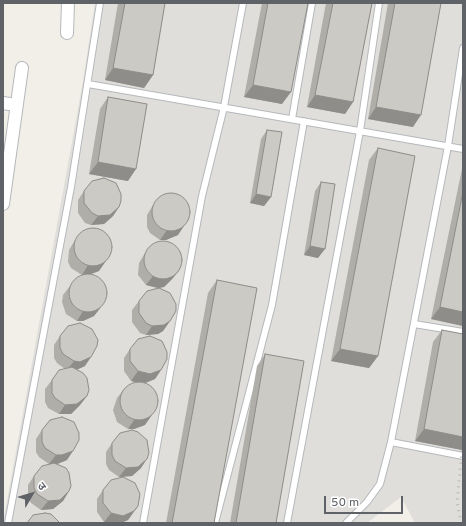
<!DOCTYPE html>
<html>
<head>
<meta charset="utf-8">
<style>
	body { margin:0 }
	#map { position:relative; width:466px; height:526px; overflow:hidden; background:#f1efe8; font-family:Overpass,"Noto Sans Devanagari",sans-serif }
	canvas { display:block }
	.frame { position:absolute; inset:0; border:4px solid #5f6368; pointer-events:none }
	.north { position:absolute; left:12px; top:474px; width:40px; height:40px; -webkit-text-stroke:3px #fff; paint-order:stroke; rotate:52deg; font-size:11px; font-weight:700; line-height:16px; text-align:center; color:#5f6368 }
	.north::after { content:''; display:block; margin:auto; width:14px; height:18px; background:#5f6368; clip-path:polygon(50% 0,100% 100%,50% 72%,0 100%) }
	.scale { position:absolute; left:324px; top:496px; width:79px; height:18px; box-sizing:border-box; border:2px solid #5f6368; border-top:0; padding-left:5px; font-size:12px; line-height:14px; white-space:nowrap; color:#5f6368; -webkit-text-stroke:3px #fff; paint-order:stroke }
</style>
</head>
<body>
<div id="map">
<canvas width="466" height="526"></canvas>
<div class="frame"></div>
<div class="north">उ</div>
<div class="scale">50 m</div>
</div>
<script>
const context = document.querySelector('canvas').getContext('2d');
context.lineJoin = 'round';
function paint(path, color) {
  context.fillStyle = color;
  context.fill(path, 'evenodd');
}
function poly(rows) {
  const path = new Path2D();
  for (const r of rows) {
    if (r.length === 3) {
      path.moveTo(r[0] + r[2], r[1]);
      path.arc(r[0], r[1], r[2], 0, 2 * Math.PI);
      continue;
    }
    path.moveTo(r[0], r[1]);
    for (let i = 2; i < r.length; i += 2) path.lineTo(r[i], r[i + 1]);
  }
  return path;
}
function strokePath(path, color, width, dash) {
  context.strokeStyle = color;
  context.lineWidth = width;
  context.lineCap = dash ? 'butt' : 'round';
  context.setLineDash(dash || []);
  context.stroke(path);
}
paint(poly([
	[95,3,463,3,463,523,415,523,401,497,367,523,3,523,83,81]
]), '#e0deda');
const service = poly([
	[88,84,463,149],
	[292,119,312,3],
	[414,324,463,332],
	[391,442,463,456],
	[8,523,71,187,100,3],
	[143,523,202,196,224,107,243,3],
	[215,523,272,305,304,121],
	[287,523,360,131,379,3],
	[346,523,367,502,380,484,391,442,448,146,463,48]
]);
const minor = poly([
	[67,33,68,3],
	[3,103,16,105],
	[3,204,22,68]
]);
strokePath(service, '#b5b8bc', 8);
strokePath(minor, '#b5b8bc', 14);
strokePath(service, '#fff', 6);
strokePath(minor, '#fff', 12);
strokePath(poly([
	[461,523,457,502,463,441]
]), '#b6b7b8', 3, [1, 5]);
paint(poly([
	[118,3,165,3,153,75,144,88,105,80],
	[262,3,308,3,282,104,244,97],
	[326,3,372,3,353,102,345,114,307,107],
	[388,3,441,3,413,127,368,119],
	[108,97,128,181,89,174,100,109],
	[267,130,271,197,264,206,250,203,261,139],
	[378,148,378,356,369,368,331,361,369,160],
	[463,164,463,326,431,319],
	[321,182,318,258,304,255,315,191],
	[84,191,119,207,113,216,104,224,91,225,85,223,78,213,78,200],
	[153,205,178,235,166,240,160,240,150,233,147,227,147,215],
	[75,240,99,271,91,274,101,307,94,316,83,321,77,321,66,314,62,302,63,295,70,286,84,275,82,275,71,268,68,262,69,250],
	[148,248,180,269,173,278,164,287,159,288,170,321,163,331,158,334,146,335,140,333,132,322,132,310,139,301,158,288,146,285,138,275,139,263],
	[217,280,214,523,166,523,208,293],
	[442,330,463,334,463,448,462,450,415,441,433,342],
	[60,336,85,366,76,370,87,396,80,405,71,414,59,414,48,408,45,402,45,389,52,380,65,369,57,363,54,358,54,345],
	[130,349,161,370,155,379,144,383,145,425,134,429,128,429,117,422,113,410,117,398,124,389,138,382,131,381,124,371,124,358],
	[265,354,276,523,230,523,257,366],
	[42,430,67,460,57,464,69,491,63,501,53,509,41,510,31,503,28,498,28,485,34,476,49,464,39,457,36,452,36,439],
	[112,443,141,468,132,476,119,477,109,470,106,464,106,452],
	[103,490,138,506,128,520,121,523,109,523,104,522,97,512,97,499]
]), '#afaea9');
paint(poly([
	[113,68,153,75,144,88,105,80],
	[253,85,291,92,282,104,244,97],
	[315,95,353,102,345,114,307,107],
	[376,107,421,115,413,127,368,119],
	[98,162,136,169,128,181,89,174],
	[256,194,271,197,264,206,250,203],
	[119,207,113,216,104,224,91,225,98,216],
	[184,226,178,235,166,240,160,240,167,230],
	[310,246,325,249,318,258,304,255],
	[106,261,99,271,88,275,82,275,88,265],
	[180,269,173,278,164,287,158,288,146,285,153,276],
	[101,307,94,316,83,321,77,321,83,311],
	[440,307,463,312,463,326,431,319],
	[170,321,163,331,158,334,146,335,152,326],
	[340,349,378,356,369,368,331,361],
	[91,357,85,366,74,371,67,370,74,361],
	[161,370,155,379,143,384,131,381,138,371],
	[87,396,80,405,71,414,59,414,65,405],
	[152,415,145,425,134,429,128,429,134,420],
	[424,429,463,437,463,448,462,450,415,441],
	[73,451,67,460,55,465,49,464,56,455],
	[147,459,141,468,132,476,119,477,126,468],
	[69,491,63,501,53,509,41,510,48,501],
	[138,506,128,520,121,523,109,523,104,522,111,513]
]), '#8f8d8a');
const building = poly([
	[125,3,165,3,153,75,113,68,125,3],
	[268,3,308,3,291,92,253,85,268,3],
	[333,3,372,3,353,102,315,95,333,3],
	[395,3,441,3,421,115,376,107,395,3],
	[108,97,147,104,136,169,98,162,108,97],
	[267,130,282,132,271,197,256,194,267,130],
	[378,148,415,156,378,356,340,349,378,148],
	[104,178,116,183,121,194,121,201,119,207,110,215,98,216,92,213,84,203,84,191,92,181,104,178],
	[321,182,335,184,325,249,310,246,321,182],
	[463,192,463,312,440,307,463,192],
	[171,212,19],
	[93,247,19],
	[163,260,19],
	[88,293,19],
	[217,280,257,288,214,523,172,523,217,280],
	[159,288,170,293,176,304,176,311,170,321,164,325,152,326,146,323,139,313,139,301,147,291,159,288],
	[80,323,92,329,98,340,97,346,91,357,80,362,74,361,63,354,60,348,60,336,68,326,80,323],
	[442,330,463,334,463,437,424,429,442,330],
	[150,336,162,341,167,352,167,359,161,370,150,374,138,371,130,361,130,349,138,339,150,336],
	[265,354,304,361,276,523,236,523,265,354],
	[72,367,83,373,87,378,89,390,87,396,77,404,65,405,55,398,52,393,52,380,59,370,72,367],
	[139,401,19],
	[62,417,74,422,79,433,79,440,73,451,62,455,56,455,45,448,42,442,42,430,50,420,62,417],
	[132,430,138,432,147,440,149,453,147,459,138,467,126,468,115,461,112,455,112,443,120,433,132,430],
	[54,463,66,468,69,473,71,486,69,491,60,500,48,501,37,494,34,488,34,476,42,466,54,463],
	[123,477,135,483,140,494,138,506,134,511,123,516,111,513,103,503,103,490,111,480,123,477],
	[45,513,51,514,60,523,27,523,33,515,45,513]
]);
paint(building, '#cccac5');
strokePath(building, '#8f8d8a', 1);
</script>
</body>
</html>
